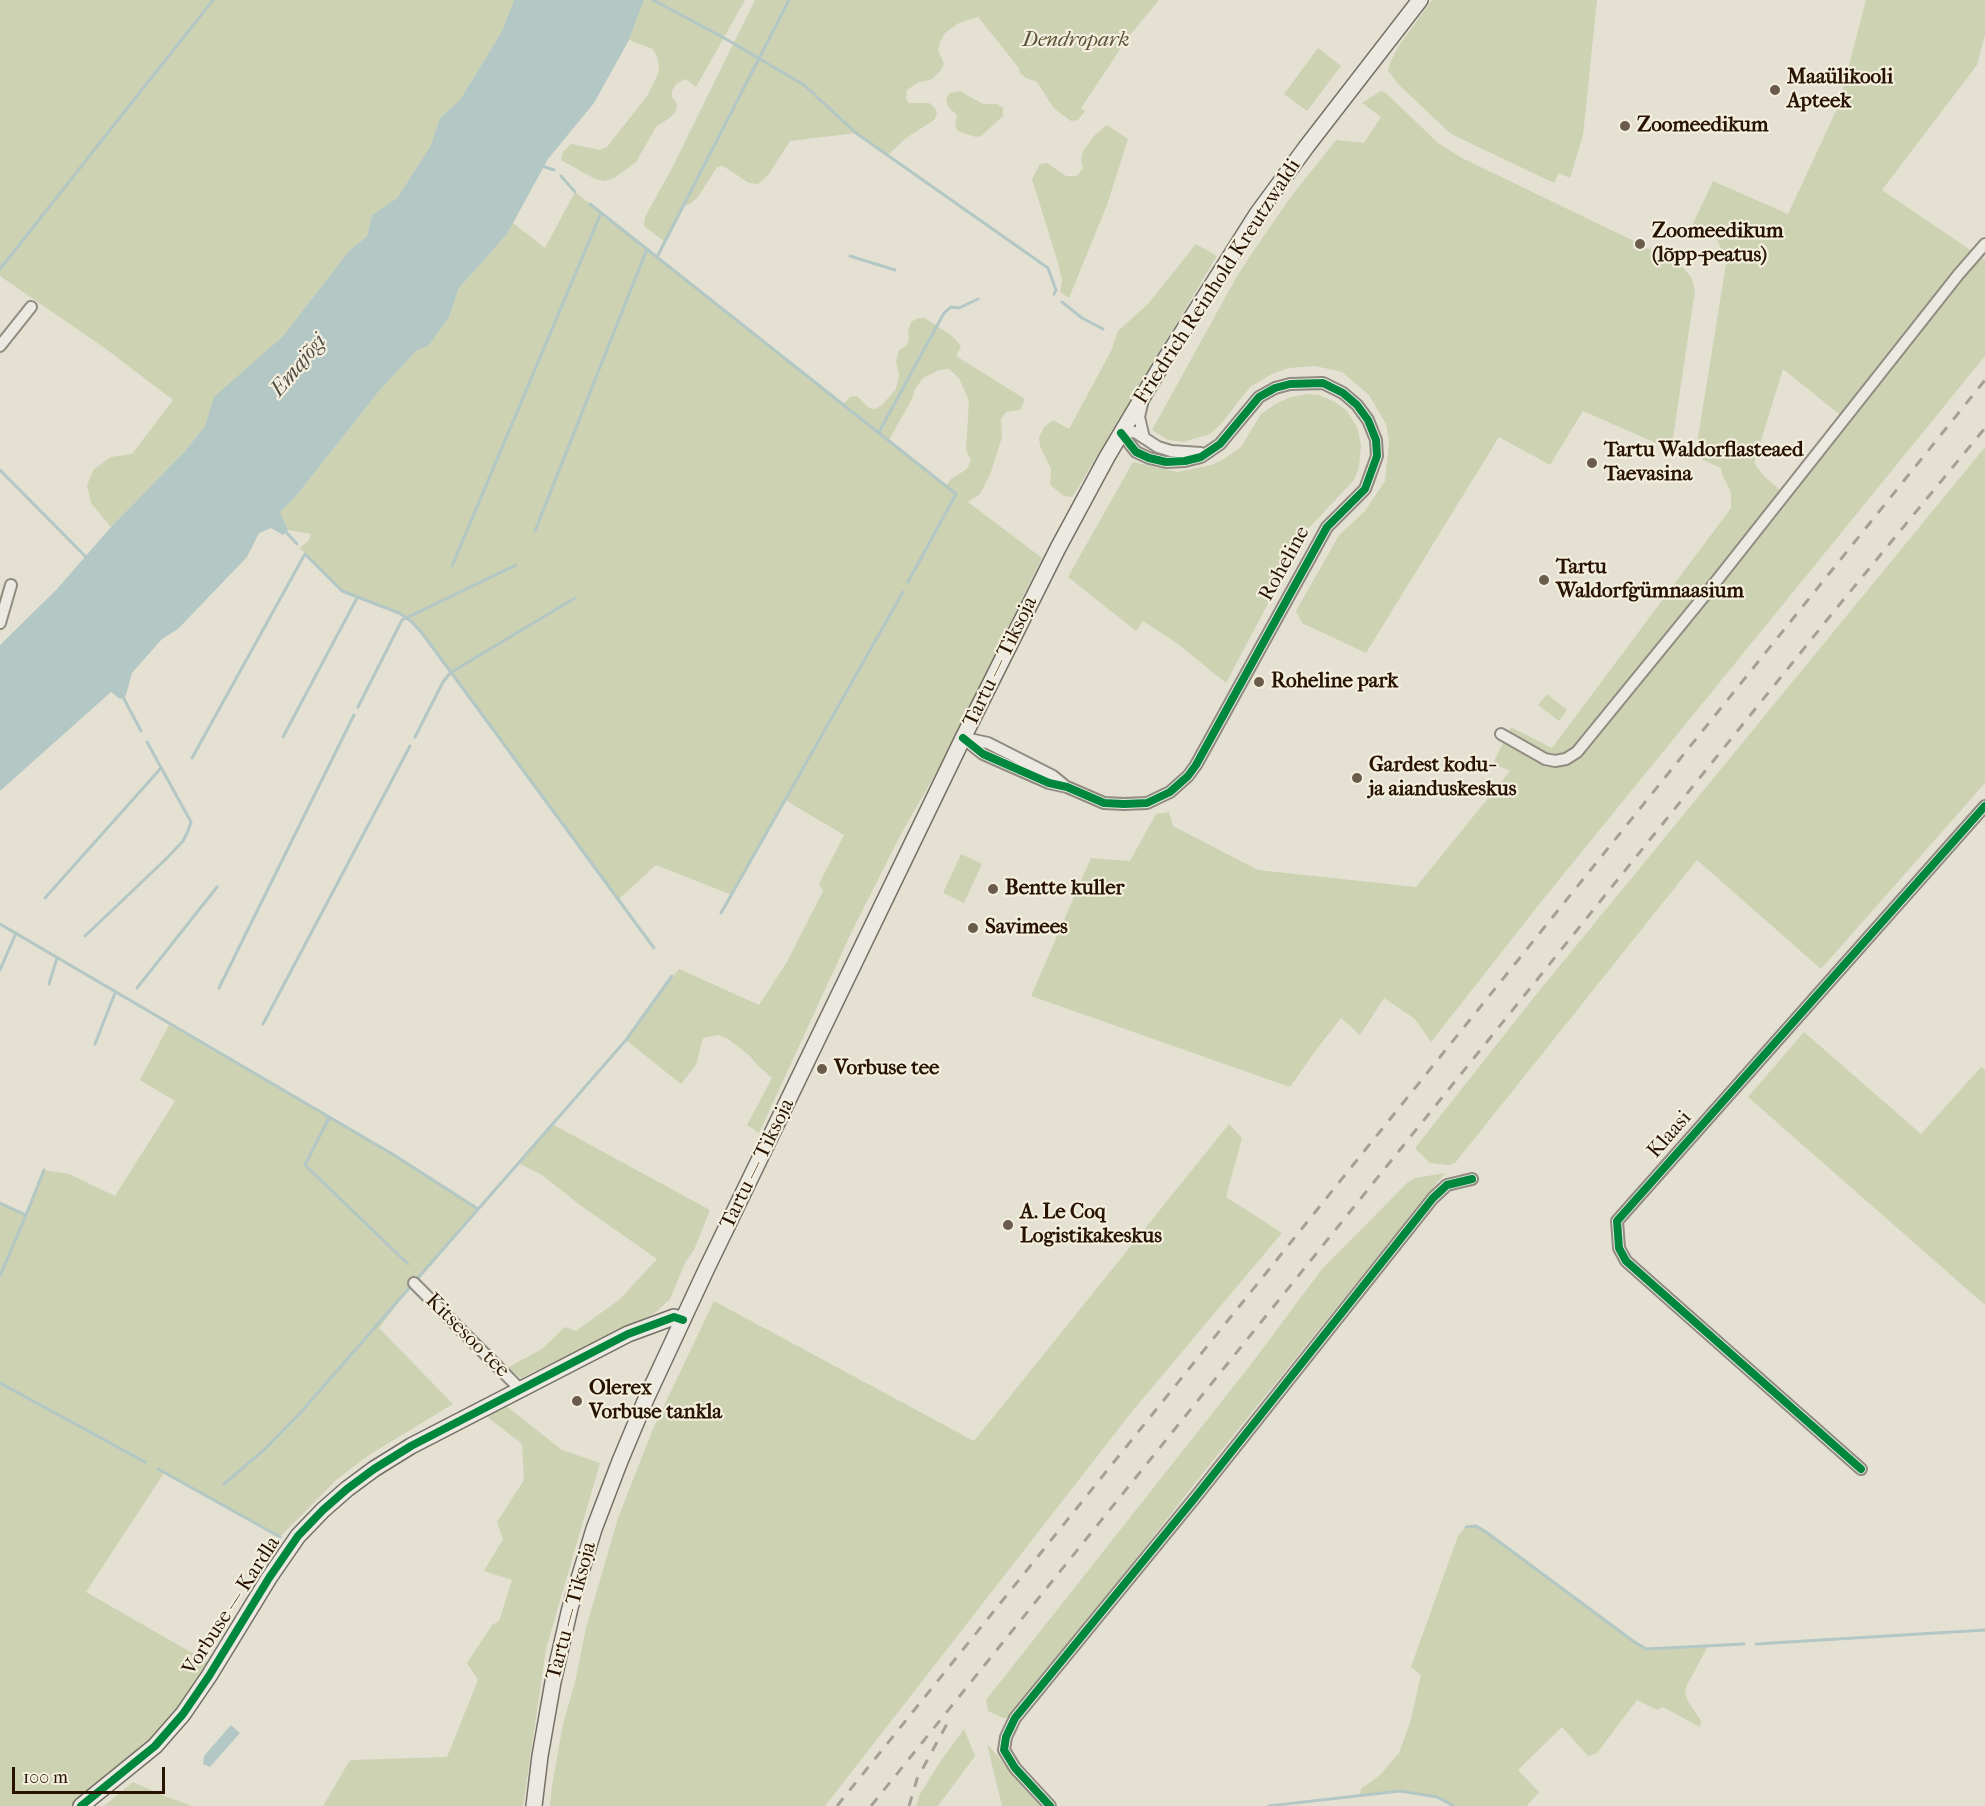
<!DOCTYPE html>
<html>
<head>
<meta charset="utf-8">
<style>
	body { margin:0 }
	#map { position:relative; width:1985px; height:1806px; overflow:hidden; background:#e5e1d2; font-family:"IM FELL French Canon",serif }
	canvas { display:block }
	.scale { position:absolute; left:12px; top:1767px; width:153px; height:27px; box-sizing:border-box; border:3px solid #271300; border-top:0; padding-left:8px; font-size:18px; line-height:21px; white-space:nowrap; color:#271300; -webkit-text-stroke:4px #f3eedd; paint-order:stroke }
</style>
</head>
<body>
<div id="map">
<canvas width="1985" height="1806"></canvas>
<div class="scale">100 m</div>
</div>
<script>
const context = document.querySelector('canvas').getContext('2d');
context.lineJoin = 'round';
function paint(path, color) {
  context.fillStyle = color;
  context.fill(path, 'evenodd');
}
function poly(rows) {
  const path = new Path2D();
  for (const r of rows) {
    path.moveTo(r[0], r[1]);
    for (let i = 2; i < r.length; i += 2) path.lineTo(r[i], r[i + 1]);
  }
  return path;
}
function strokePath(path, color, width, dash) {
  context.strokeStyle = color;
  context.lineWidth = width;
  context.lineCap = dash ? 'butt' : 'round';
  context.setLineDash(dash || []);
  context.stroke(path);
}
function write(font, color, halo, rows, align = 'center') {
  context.font = font + ' "IM FELL French Canon",serif';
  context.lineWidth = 4.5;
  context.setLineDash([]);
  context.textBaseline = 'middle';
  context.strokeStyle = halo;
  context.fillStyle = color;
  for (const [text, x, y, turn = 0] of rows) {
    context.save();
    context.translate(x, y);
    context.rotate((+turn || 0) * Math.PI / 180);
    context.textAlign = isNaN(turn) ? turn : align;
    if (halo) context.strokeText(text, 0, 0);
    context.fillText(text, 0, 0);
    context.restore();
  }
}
paint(poly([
	[0,0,514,0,502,31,460,100,440,118,430,147,397,198,372,215,367,236,348,252,283,336,215,397,205,426,185,451,111,527,91,503,87,485,94,469,111,457,132,454,173,400,106,349,0,276],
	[644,0,745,0,696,87,686,79,676,84,672,91,672,97,677,104,676,111,671,117,656,127,636,162,614,178,605,181,595,179,561,160,563,152,571,144,600,150,607,147,647,96,658,74,659,66,657,56,653,49,629,40],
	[755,0,1159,0,1129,36,1081,108,1085,111,1078,120,1071,121,1060,113,1053,107,1037,82,1026,78,1020,73,1019,68,978,17,968,20,957,24,945,33,940,42,938,50,944,64,941,70,932,79,917,83,907,90,906,99,909,103,929,103,935,108,937,114,934,120,906,138,888,155,856,133,790,141,769,174,758,184,749,183,723,166,717,167,698,197,690,204,684,206,665,242,644,226,645,217,672,168],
	[1432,0,1597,0,1583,135,1570,178,1559,173,1554,183,1451,134,1399,85,1388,70,1391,61,1398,47],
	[1866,0,1985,0,1985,35,1977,65,1882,190,1985,260,1985,356,1545,897,1431,1042,1415,1019,1384,998,1360,1035,1341,1018,1316,1050,1290,1087,1031,996,1091,858,1130,861,1156,814,1169,812,1173,826,1258,870,1416,887,1510,771,1493,763,1511,727,1552,748,1731,508,1731,492,1722,474,1721,468,1703,460,1696,450,1726,264,1717,239,1707,232,1692,233,1690,230,1713,181,1788,214,1838,107],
	[1783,369,1849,422,1773,521,1779,489,1765,477,1754,463],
	[1318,48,1341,66,1307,111,1284,94],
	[960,91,983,104,997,104,1003,108,1003,116,981,136,976,137,958,131,955,126,957,115,948,107,946,99,950,93],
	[1381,91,1386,93,1438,143,1462,158,1636,242,1635,246,1642,248,1643,246,1678,262,1691,277,1695,290,1672,445,1665,447,1583,411,1550,465,1499,437,1366,653,1302,623,1296,611,1339,535,1365,511,1385,481,1389,441,1386,424,1369,395,1342,372,1315,366,1289,368,1272,374,1250,387,1221,424,1210,434,1183,442,1168,440,1152,430,1236,278,1250,256,1290,198,1336,140,1364,143,1381,117,1362,103],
	[1107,125,1128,139,1107,205,1069,298,1060,292,1062,280,1058,263,1032,179,1040,164,1047,163,1066,176,1077,176,1083,168,1081,160,1083,151,1094,136],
	[575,192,843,404,850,397,857,396,869,408,875,409,882,405,896,389,899,375,896,361,899,350,907,345,909,337,908,330,911,322,918,318,925,318,952,336,961,346,956,356,1025,399,1020,410,1006,412,1001,419,1002,437,991,472,980,494,968,502,1042,558,940,766,901,834,852,931,759,1133,747,1125,772,1078,757,1065,750,1056,728,1039,718,1035,703,1038,696,1065,681,1084,626,1040,679,969,759,1005,787,962,823,891,819,884,844,835,785,800,732,895,656,865,618,900,422,633,411,621,399,613,342,591,300,548,309,540,311,534,288,530,279,512,296,496,379,391,416,351,429,344,449,317,459,288,507,234,513,223,545,248],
	[949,369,959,378,969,401,966,450,971,460,967,469,951,479,946,485,889,440,912,399,915,389,923,378,939,370],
	[1196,244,1217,256,1078,488,1072,497,1064,496,1050,485,1051,469,1040,446,1039,438,1044,427,1053,420,1069,429,1111,351,1118,331,1148,304],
	[1307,394,1319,395,1335,402,1346,410,1357,427,1361,445,1359,467,1354,480,1307,530,1226,683,1178,644,1143,621,1136,631,1068,577,1133,462,1177,472,1212,465,1224,459,1241,447,1261,414,1275,404,1291,397],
	[1985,447,1985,783,1821,969,1697,860,1455,1163,1448,1165,1430,1163,1415,1148,1539,991],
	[1547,694,1567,710,1559,721,1538,705],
	[961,854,982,864,964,903,943,893],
	[169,1025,394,1155,478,1209,410,1287,379,1328,453,1404,369,1455,336,1480,280,1537,164,1473,86,1592,215,1666,183,1714,81,1806,0,1806,0,1203,26,1215,44,1170,69,1174,115,1196,175,1101,140,1080],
	[1804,1032,1921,1134,1981,1067,1985,1070,1985,1305,1748,1097],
	[552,1124,710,1210,694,1250,685,1263,670,1299,655,1313,521,1378,507,1368,542,1349,565,1327,576,1331,620,1299,657,1259,580,1205,542,1175,518,1163],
	[1229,1124,1242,1138,1226,1197,1282,1233,1134,1409,825,1806,550,1806,552,1786,563,1724,575,1682,586,1628,618,1518,653,1429,714,1301,974,1441],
	[1445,1173,1207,1468,1015,1713,1010,1717,1003,1718,988,1711,986,1700,1252,1363,1322,1269,1408,1182,1415,1178],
	[505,1405,562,1450,600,1463,546,1649,523,1806,323,1806,350,1760,447,1757,478,1680,467,1663,492,1625,499,1621,512,1580,484,1571,503,1539,497,1522,524,1480,522,1444,486,1416],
	[1476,1526,1486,1532,1632,1641,1646,1649,1708,1646,1687,1685,1685,1693,1688,1701,1701,1721,1700,1727,1663,1707,1657,1710,1637,1700,1597,1753,1588,1756,1562,1727,1518,1770,1539,1792,1527,1806,1454,1806,1437,1797,1400,1791,1359,1796,1361,1789,1380,1775,1399,1753,1410,1723,1421,1675,1411,1667,1458,1536,1466,1527],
	[964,1729,975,1756,938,1806,916,1806,920,1794,940,1762],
	[987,1744,1041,1806,1002,1806],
	[133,1782,162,1795,192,1806,104,1806]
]), '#ccd2b2');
paint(poly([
	[514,0,644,0,629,40,594,103,548,159,507,234,459,288,449,317,429,345,416,351,379,391,296,496,280,512,288,530,283,535,271,528,259,533,247,557,178,629,162,639,132,673,126,695,120,699,111,692,0,791,0,645,57,589,111,527,185,451,205,426,214,397,283,336,348,252,367,236,372,215,397,198,430,147,440,118,460,100,502,31],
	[231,1725,240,1733,210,1767,203,1764,204,1756]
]), '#b3c7c5');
strokePath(poly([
	[653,0,726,39,804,85,856,133,1048,268,1056,290,1054,294],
	[542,166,554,170],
	[561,176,575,192],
	[590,204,956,494,908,582],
	[850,256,895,270],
	[657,257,789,0],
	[0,269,213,0],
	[1062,302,1082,318,1103,329],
	[879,432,944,313,951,307,959,308,978,299],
	[0,470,87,558],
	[284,530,297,544],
	[535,531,647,249],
	[452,566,601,213],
	[122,695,141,731],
	[358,707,402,620,516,565],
	[283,737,357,598],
	[415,737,443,682,450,673,575,598],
	[192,758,305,554,342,591,399,613,411,621,422,633,654,948],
	[45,898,161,768],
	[721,913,903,592],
	[0,924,394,1155,478,1209],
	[85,936,166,859,183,841,188,831,191,822,147,742],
	[0,970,16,933],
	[49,984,57,958],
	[137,988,217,887],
	[219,988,354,715],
	[263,1024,410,746],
	[95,1044,115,993],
	[329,1118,305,1165,408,1264],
	[0,1203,26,1215,0,1276],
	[26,1215,44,1170],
	[418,1278,626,1040,672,976],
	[0,1383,145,1462],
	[158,1469,280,1537],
	[224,1484,265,1449,302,1411,410,1287,431,1308],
	[1466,1527,1476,1526,1486,1532,1633,1641,1646,1649,1744,1644],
	[1756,1644,1985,1630],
	[1269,1806,1400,1791,1437,1797,1454,1806]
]), '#b3c7c5', 3);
const street = poly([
	[0,346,31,307],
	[1142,404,1139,417,1144,438],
	[1121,433,1135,432,1158,447,1171,451,1201,453],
	[0,623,11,585],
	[1501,734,1545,759,1555,761,1566,759,1577,752,1718,579,1958,275,1985,244],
	[963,738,983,754,1049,783,1067,787,1104,803,1124,804,1147,803,1170,792,1188,776,1196,765,1327,527,1365,489,1377,456,1376,440,1368,420,1357,405,1343,393,1323,383,1290,384,1275,388,1259,397,1220,444,1201,457,1185,461,1166,462,1149,458,1136,452,1121,433],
	[965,738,988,743,1053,776,1064,785],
	[414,1283,520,1389],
	[1861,1469,1626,1261,1619,1248,1617,1221,1985,806],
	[1050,1806,1015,1768,1004,1750,1006,1737,1015,1718,1194,1499,1433,1198,1447,1185,1472,1179]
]);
const secondary = poly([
	[81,1806,155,1746,183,1714,209,1676,269,1578,298,1536,323,1510,347,1489,374,1469,411,1446,628,1334,674,1317,683,1320],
	[534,1806,540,1756,553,1682,570,1608,594,1529,620,1461,646,1399,706,1270,963,738,1058,548,1107,457,1161,366,1257,214,1307,146,1420,0]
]);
strokePath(street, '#918c81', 14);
strokePath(secondary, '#757066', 18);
strokePath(street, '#ebe9e1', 10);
strokePath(secondary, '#ebe9e1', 15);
strokePath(poly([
	[837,1806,1985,380],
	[871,1806,1835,610,1985,428],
	[909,1806,917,1779,948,1722]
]), '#a4a098', 3, [10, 10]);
strokePath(poly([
	[963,738,983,754,1049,783,1067,787,1104,803,1124,804,1147,803,1170,792,1188,776,1196,765,1327,527,1365,489,1377,456,1376,440,1368,420,1357,405,1343,393,1323,383,1290,384,1275,388,1259,397,1220,444,1201,457,1185,461,1166,462,1149,458,1136,452,1121,433],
	[1861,1469,1626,1261,1619,1248,1617,1221,1985,806],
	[81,1806,155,1746,183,1714,209,1676,269,1578,298,1536,323,1510,347,1489,374,1469,411,1446,628,1334,674,1317,683,1320],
	[1050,1806,1015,1768,1004,1750,1006,1737,1015,1718,1194,1499,1433,1198,1447,1185,1472,1179]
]), '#00873e', 8);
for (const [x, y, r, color] of [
	[1775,90,6,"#6a5b4a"],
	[1625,126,6,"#6a5b4a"],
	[1640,244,6,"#6a5b4a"],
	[1592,463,6,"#6a5b4a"],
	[1544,580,6,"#6a5b4a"],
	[1259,682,6,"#6a5b4a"],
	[1357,778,6,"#6a5b4a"],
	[993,889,6,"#6a5b4a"],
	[973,928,6,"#6a5b4a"],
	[822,1069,6,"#6a5b4a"],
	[1008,1225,6,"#6a5b4a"],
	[577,1401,6,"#6a5b4a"]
]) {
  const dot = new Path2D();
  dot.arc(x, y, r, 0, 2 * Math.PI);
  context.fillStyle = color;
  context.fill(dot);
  strokePath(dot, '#f3eedd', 2);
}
write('italic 21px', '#5a5135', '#f3eedd', [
	["Dendropark",1076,41]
]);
write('bold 21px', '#271300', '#f3eedd', [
	["Maaülikooli",1787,78],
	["Apteek",1787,102],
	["Zoomeedikum",1637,126],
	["Zoomeedikum",1652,232],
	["(lõpp-peatus)",1652,256],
	["Tartu Waldorflasteaed",1604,451],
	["Taevasina",1604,475],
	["Tartu",1556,568],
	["Waldorfgümnaasium",1556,592],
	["Roheline park",1271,682],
	["Gardest kodu-",1369,766],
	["ja aianduskeskus",1369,790],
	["Bentte kuller",1005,889],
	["Savimees",985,928],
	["Vorbuse tee",834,1069],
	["A. Le Coq",1020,1213],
	["Logistikakeskus",1020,1237],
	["Olerex",589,1389],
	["Vorbuse tankla",589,1413]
], 'left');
write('21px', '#271300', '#f3eedd', [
	["Friedrich Reinhold Kreutzwaldi",1218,282,-57],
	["Roheline",1285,564,-61],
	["Tartu — Tiksoja",1001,662,-64],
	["Klaasi",1670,1135,-49],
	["Tartu — Tiksoja",758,1164,-64],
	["Kitsesoo tee",467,1336,45],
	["Vorbuse — Kardla",232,1606,-57],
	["Tartu — Tiksoja",572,1611,-75]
]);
write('italic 22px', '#504e43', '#f3eedd', [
	["Emajõgi",299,366,-50]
]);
</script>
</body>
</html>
